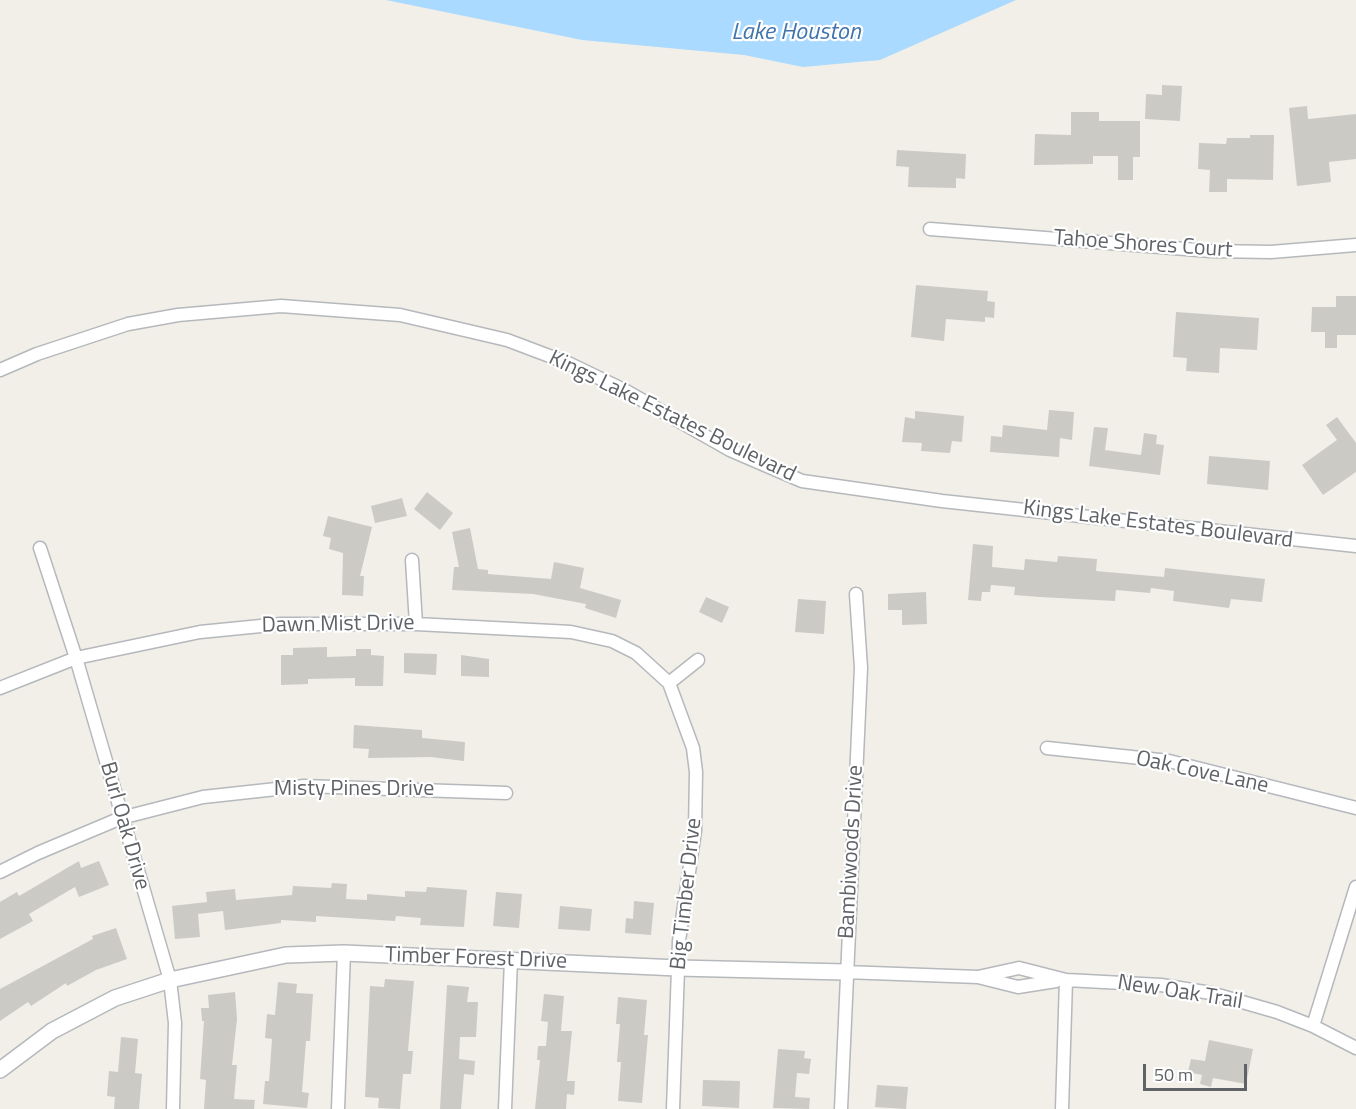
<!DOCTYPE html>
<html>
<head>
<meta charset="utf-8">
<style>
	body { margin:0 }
	#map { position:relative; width:1356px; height:1109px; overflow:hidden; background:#f1efe8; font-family:"Titillium Web",sans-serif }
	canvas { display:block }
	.scale { position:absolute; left:1143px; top:1064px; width:104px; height:27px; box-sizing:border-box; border:3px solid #5f6368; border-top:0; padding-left:8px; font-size:18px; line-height:21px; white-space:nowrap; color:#5f6368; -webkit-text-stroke:4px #fff; paint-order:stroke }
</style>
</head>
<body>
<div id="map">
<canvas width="1356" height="1109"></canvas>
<div class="scale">50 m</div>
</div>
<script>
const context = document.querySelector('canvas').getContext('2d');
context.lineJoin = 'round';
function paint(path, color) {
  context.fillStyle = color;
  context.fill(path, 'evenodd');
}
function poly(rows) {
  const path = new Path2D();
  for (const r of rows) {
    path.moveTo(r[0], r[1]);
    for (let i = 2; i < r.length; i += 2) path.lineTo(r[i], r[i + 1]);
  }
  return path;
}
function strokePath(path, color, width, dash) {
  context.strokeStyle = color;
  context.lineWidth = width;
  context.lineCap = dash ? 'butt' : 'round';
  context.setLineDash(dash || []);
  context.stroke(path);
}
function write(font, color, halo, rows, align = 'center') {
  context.font = font + ' "Titillium Web",sans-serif';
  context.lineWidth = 4.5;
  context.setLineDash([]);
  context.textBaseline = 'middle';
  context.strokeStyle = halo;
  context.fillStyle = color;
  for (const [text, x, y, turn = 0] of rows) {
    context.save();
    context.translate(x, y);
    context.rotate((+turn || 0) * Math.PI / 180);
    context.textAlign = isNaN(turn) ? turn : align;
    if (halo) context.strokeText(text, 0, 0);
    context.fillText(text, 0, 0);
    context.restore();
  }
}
paint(poly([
	[386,0,1016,0,880,60,803,67,744,55,582,40]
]), '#aadaff');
paint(poly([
	[1162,85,1182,86,1180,121,1145,119,1146,94,1162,95],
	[1307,106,1308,119,1356,114,1356,159,1329,162,1331,182,1297,186,1289,108],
	[1071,112,1099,112,1099,121,1140,121,1140,157,1133,157,1133,180,1118,180,1118,156,1093,156,1093,164,1034,165,1035,134,1071,135],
	[1250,135,1274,135,1273,180,1227,179,1227,192,1209,192,1210,170,1198,169,1199,143,1226,144,1227,138,1250,138],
	[897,150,966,154,965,179,956,178,956,188,908,187,909,167,896,166],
	[916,285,988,291,987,301,995,302,994,318,985,317,985,322,946,319,944,341,911,337],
	[1336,296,1356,296,1356,335,1337,335,1337,348,1325,348,1325,332,1311,332,1312,307,1336,307],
	[1176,312,1259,318,1257,350,1220,348,1219,373,1186,371,1187,358,1173,357],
	[1049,410,1074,412,1072,440,1060,438,1059,457,990,452,991,436,1002,437,1003,425,1047,430],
	[915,411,964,416,962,442,952,441,950,453,921,451,922,443,902,442,905,417,915,419],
	[1337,417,1356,443,1356,472,1323,495,1302,465,1337,440,1326,425],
	[1094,427,1108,428,1105,450,1141,455,1144,433,1157,435,1156,444,1164,445,1160,475,1089,466],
	[1209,456,1270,461,1268,490,1207,484],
	[427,492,453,513,440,530,414,509],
	[402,498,407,516,375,523,371,506],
	[328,516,372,527,360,576,364,576,363,596,342,595,343,553,329,549,331,538,323,536],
	[470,528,478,569,488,570,488,574,551,579,554,562,584,568,580,588,621,600,616,618,585,608,586,604,533,594,452,590,454,567,459,567,452,532],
	[973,544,993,546,992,567,1024,570,1025,559,1057,562,1058,556,1097,559,1096,571,1118,573,1164,577,1165,568,1265,579,1262,602,1231,599,1229,608,1173,601,1174,591,1151,588,1150,593,1116,590,1115,601,1040,597,1014,595,1015,587,991,585,990,592,982,592,981,601,968,600],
	[926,592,927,624,902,625,902,610,888,610,888,594],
	[706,597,729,607,722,623,699,612],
	[798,599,826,601,824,634,795,632],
	[327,647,327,657,356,656,356,649,371,649,371,655,384,656,383,686,355,686,355,678,308,679,308,684,281,685,281,655,293,655,293,648],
	[404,653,437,654,436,675,404,673],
	[461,655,489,659,489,677,461,676],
	[354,725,422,730,422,738,465,742,464,761,431,757,368,758,369,749,353,748],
	[79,861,81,868,99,861,109,885,79,897,75,887,29,914,33,921,0,939,0,902,17,892,19,896],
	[332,883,347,884,346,899,367,900,367,894,405,897,405,891,426,892,427,887,467,890,464,927,420,925,421,918,396,916,395,921,316,916,316,922,281,920,281,923,225,930,223,911,198,914,200,937,175,939,172,906,207,902,206,892,235,889,236,900,292,895,293,886,331,888],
	[496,892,522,894,519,928,493,926],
	[634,901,654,903,651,935,625,933,626,918,633,919],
	[560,906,592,909,590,931,558,929],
	[116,928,127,959,96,970,67,986,66,983,31,1006,28,1002,0,1021,0,989,93,939,92,936],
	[385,979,414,981,408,1051,413,1051,411,1074,403,1074,400,1109,378,1108,379,1098,365,1097,370,986,384,987],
	[278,982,297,984,296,993,313,994,310,1041,306,1041,302,1092,309,1093,307,1108,263,1104,265,1081,269,1081,272,1039,265,1038,267,1014,275,1015],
	[447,985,469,987,467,1002,478,1002,476,1037,460,1037,459,1059,475,1061,474,1075,464,1074,461,1109,440,1109],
	[235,992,237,1019,232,1065,237,1065,234,1099,255,1100,254,1109,204,1109,206,1080,200,1079,204,1021,202,1021,201,1008,209,1008,208,995],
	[544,994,564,996,561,1031,572,1031,567,1081,575,1081,574,1095,567,1094,566,1109,535,1109,540,1060,537,1060,538,1046,546,1046,548,1022,541,1021],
	[618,997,647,1000,644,1035,648,1035,642,1103,618,1101,621,1062,617,1062,620,1024,616,1024],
	[121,1037,138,1039,135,1073,142,1074,139,1109,114,1109,115,1097,107,1096,109,1071,118,1072],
	[1209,1040,1253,1049,1246,1084,1213,1078,1211,1087,1200,1084,1202,1075,1188,1072,1191,1059,1205,1061],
	[778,1049,805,1051,804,1058,811,1059,809,1074,797,1073,795,1097,810,1098,809,1109,773,1108],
	[703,1080,740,1081,739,1108,702,1106],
	[877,1085,908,1087,906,1109,875,1107]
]), '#cccac5');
const minor = poly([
	[930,229,1211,251,1271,252,1356,245],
	[0,370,37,354,128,324,178,315,281,306,400,315,507,340,568,363,626,391,730,450,802,481,942,501,1356,546],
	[40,548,76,658,170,980,175,1023,173,1109],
	[412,560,416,624],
	[669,683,698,660],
	[0,688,76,658,200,632,281,624,416,624,571,632,612,641,636,653,669,683,693,748,696,772,695,831,679,941,673,1109],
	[1047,748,1169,761,1356,808],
	[0,872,38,853,121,818,203,797,304,786,506,793],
	[845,972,978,977,1018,987,1056,981],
	[978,977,1019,968,1066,980,1161,985,1211,993,1277,1012,1313,1026,1356,1048],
	[1313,1026,1356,887],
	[338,1109,344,953],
	[505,1109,511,960],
	[841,1109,861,668,856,594],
	[1062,1109,1066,980]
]);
const tertiary = poly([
	[0,1070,52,1031,115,998,170,980,286,955,344,953,678,968,845,972]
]);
strokePath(minor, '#b5b8bc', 15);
strokePath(tertiary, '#b5b8bc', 18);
strokePath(minor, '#fff', 12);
strokePath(tertiary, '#fff', 15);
write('22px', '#5f6368', '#fff', [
	["Tahoe Shores Court",1143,245,4],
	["Kings Lake Estates Boulevard",672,417,26],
	["Kings Lake Estates Boulevard",1158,525,7],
	["Dawn Mist Drive",338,625,-1],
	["Oak Cove Lane",1202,773,12],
	["Misty Pines Drive",354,790],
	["Burl Oak Drive",124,826,74],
	["Bambiwoods Drive",852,852,-87],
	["Big Timber Drive",687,894,-84],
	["Timber Forest Drive",476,959,2],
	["New Oak Trail",1180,993,9]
]);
write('italic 24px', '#4174aa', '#fff', [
	["Lake Houston",796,33]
]);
</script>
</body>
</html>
